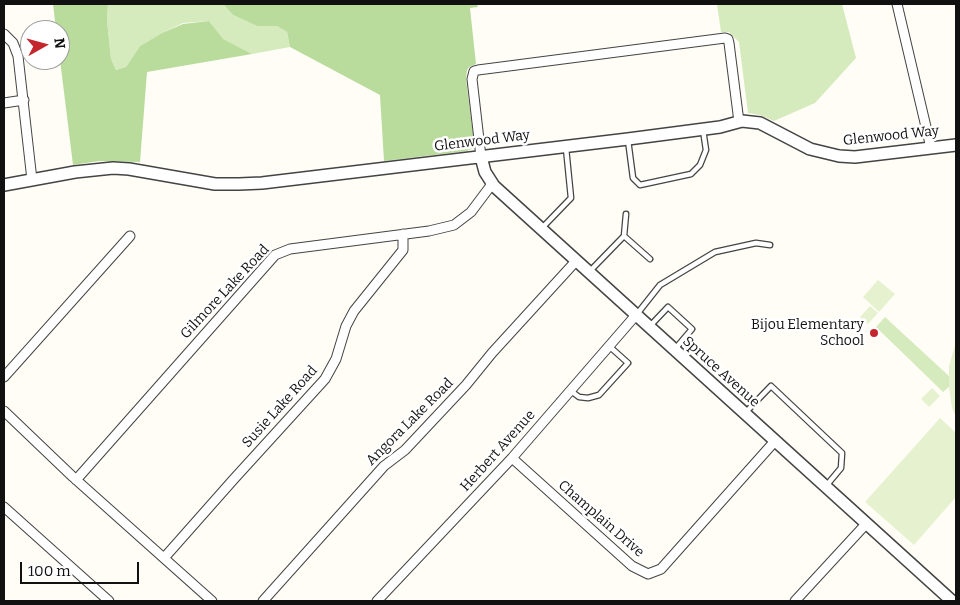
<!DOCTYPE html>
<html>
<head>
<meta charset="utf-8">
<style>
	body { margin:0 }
	#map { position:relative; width:960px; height:605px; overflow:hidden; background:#fffdf5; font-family:Bitter,serif }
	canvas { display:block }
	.frame { position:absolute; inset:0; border:5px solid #111; pointer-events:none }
	.north { position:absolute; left:20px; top:20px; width:50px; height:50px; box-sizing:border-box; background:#fff; border:1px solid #a0a0a0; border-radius:50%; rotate:83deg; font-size:14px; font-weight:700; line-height:20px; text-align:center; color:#111 }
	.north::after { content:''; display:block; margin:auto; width:18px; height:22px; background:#c4262e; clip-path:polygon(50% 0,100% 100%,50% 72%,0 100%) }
	.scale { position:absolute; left:20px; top:562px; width:119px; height:22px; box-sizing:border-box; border:2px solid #111; border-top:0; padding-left:6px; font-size:15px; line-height:18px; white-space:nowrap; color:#111; -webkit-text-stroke:4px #fff; paint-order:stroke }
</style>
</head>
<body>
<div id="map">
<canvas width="960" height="605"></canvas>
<div class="frame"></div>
<div class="north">N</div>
<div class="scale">100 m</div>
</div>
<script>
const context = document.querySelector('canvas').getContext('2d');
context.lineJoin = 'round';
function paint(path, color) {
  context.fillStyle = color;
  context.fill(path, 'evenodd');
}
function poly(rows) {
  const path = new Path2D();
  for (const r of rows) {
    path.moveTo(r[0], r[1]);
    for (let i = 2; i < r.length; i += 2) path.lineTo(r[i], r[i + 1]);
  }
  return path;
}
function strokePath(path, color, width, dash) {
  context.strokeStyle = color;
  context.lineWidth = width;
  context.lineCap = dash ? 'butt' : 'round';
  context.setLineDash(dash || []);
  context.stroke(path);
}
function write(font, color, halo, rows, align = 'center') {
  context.font = font + ' Bitter,serif';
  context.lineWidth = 5;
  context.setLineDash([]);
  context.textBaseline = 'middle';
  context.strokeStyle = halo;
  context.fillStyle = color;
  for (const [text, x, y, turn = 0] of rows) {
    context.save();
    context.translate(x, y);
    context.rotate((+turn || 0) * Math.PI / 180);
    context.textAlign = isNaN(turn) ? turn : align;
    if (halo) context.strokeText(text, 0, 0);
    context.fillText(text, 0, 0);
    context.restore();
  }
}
paint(poly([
	[108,4,223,4,233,15,257,26,277,26,287,32,290,47,252,54,222,39,209,21,183,23,162,33,140,46,126,67,116,70,111,59,107,21],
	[717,4,842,4,856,58,815,103,774,121,760,115,748,113,739,42,729,32,721,32],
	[885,317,949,376,949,387,943,392,876,327]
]), '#d5ebbd');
paint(poly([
	[53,4,108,4,107,21,111,59,116,70,126,67,140,46,162,33,183,24,209,21,223,39,252,54,147,72,140,162,99,161,73,165,60,60,60,30,56,30],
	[223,4,477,4,478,7,470,8,476,64,469,67,467,70,466,79,474,142,473,148,467,151,384,161,380,95,290,47,287,32,277,26,257,26,233,15]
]), '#b9dc9c');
paint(poly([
	[878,280,895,294,879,312,863,297],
	[870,306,878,313,868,324,860,317],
	[956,342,956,417,952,408,949,387,949,366],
	[932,388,940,396,929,407,921,399],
	[940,418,956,433,956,497,914,545,865,502]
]), '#e6f2cf');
const service = poly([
	[628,140,633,178,640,185,691,174,700,165,706,150,703,130],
	[542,228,571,198,566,148],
	[624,236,650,259],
	[590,271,624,236,626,214],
	[637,314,660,285,715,252,756,243,770,245],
	[650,326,668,307,692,329,675,349],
	[571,391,579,397,588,398,599,395,628,363,609,346],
	[746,412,771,386,842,453,841,468,826,486]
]);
const minor = poly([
	[897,4,931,148],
	[4,34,13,43,18,56,32,180],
	[4,103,24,100],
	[481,157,472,79,474,71,478,70,725,38,728,39,729,43,739,122],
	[4,377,130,236],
	[4,411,73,477,212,601],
	[512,458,632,566,648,574,661,569,775,441],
	[76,480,275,255,290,249,429,231,454,225,471,212,492,184],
	[4,507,109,601],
	[164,558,233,480,325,379,336,359,346,326,354,311,403,250,403,234],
	[263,601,384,466,405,450,466,385,492,353,576,261],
	[377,601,512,458,636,315],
	[795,601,866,524]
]);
const tertiary = poly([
	[481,157,485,172,494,186,952,601],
	[4,185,75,172,113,168,129,169,215,184,239,184,262,183,628,139,720,127,742,121,760,123,810,149,839,156,855,157,956,145]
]);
strokePath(service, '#444', 7);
strokePath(minor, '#444', 11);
strokePath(tertiary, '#444', 14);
strokePath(service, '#fff', 4.5);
strokePath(minor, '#fff', 9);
strokePath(tertiary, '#fff', 11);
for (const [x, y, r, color] of [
	[874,333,5,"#c4262e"]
]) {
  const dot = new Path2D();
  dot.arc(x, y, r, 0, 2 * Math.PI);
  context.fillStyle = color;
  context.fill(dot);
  strokePath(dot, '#fff', 2);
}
write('14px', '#111', '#fff', [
	["Glenwood Way",891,136,-6],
	["Glenwood Way",482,141,-7],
	["Gilmore Lake Road",225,292,-47],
	["Spruce Avenue",721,372,42],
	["Susie Lake Road",280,407,-48],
	["Angora Lake Road",410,422,-45],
	["Herbert Avenue",498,451,-48],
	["Champlain Drive",601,519,41]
]);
write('14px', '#111', '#fff', [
	["Bijou Elementary",864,325],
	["School",864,341]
], 'right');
</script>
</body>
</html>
